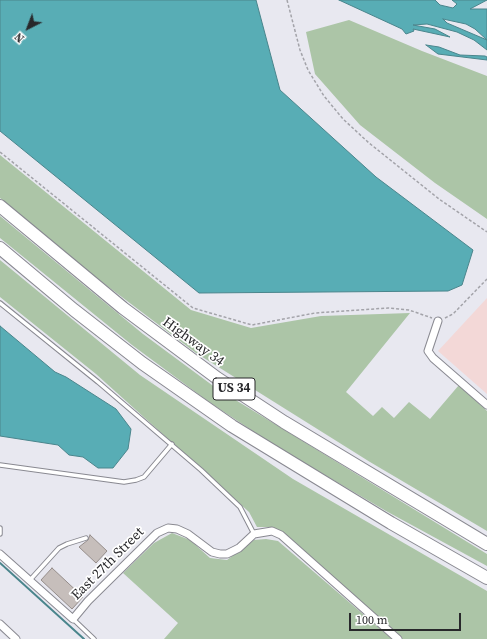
<!DOCTYPE html>
<html>
<head>
<meta charset="utf-8">
<style>
	body { margin:0 }
	#map { position:relative; width:487px; height:639px; overflow:hidden; background:#e8e8f0; font-family:"Source Serif 4",serif }
	canvas { display:block }
	.north { position:absolute; left:8px; top:8px; width:40px; height:40px; -webkit-text-stroke:3px #fff; paint-order:stroke; rotate:222deg; font-size:11px; font-weight:700; line-height:16px; text-align:center; color:#28282b }
	.north::after { content:''; display:block; margin:auto; width:14px; height:18px; background:#28282b; clip-path:polygon(50% 0,100% 100%,50% 72%,0 100%) }
	.scale { position:absolute; left:349px; top:613px; width:112px; height:18px; box-sizing:border-box; border:2px solid #28282b; border-top:0; padding-left:5px; font-size:12px; line-height:14px; white-space:nowrap; color:#28282b; -webkit-text-stroke:3px #fff; paint-order:stroke }
</style>
</head>
<body>
<div id="map">
<canvas width="487" height="639"></canvas>
<div class="north">N</div>
<div class="scale">100 m</div>
</div>
<script>
const context = document.querySelector('canvas').getContext('2d');
context.lineJoin = 'round';
function paint(path, color) {
  context.fillStyle = color;
  context.fill(path, 'evenodd');
}
function poly(rows) {
  const path = new Path2D();
  for (const r of rows) {
    path.moveTo(r[0], r[1]);
    for (let i = 2; i < r.length; i += 2) path.lineTo(r[i], r[i + 1]);
  }
  return path;
}
function strokePath(path, color, width, dash) {
  context.strokeStyle = color;
  context.lineWidth = width;
  context.lineCap = dash ? 'butt' : 'round';
  context.setLineDash(dash || []);
  context.stroke(path);
}
function write(font, color, halo, rows, align = 'center') {
  context.font = font + ' "Source Serif 4",serif';
  context.lineWidth = 3.5;
  context.setLineDash([]);
  context.textBaseline = 'middle';
  context.strokeStyle = halo;
  context.fillStyle = color;
  for (const [text, x, y, turn = 0] of rows) {
    context.save();
    context.translate(x, y);
    context.rotate((+turn || 0) * Math.PI / 180);
    context.textAlign = isNaN(turn) ? turn : align;
    if (halo) context.strokeText(text, 0, 0);
    context.fillText(text, 0, 0);
    context.restore();
  }
}
paint(poly([
	[487,298,487,394,438,351]
]), '#f3d8d7');
paint(poly([
	[349,20,422,51,487,76,487,219,435,183,360,125,315,74,306,32],
	[0,155,191,310,251,328,321,316,410,313,346,392,373,416,382,407,394,418,409,402,430,419,459,385,487,411,487,531,370,462,196,353,94,276,0,198],
	[0,216,143,334,216,388,487,554,487,566,386,511,274,445,209,402,132,345,0,238],
	[0,260,140,375,293,479,487,591,487,639,402,639,273,527,257,527,249,512,96,374,0,297],
	[172,533,190,540,210,558,227,560,254,540,266,539,278,541,392,639,164,639,178,623,123,573,154,543]
]), '#acc5a7');
const water = poly([
	[0,0,256,0,280,90,376,177,473,250,462,285,448,291,199,293,0,131,0,0],
	[339,0,435,0,440,5,453,8,457,4,452,0,487,0,470,9,487,9,487,50,474,40,457,32,427,24,413,25,435,29,450,37,413,29,414,31,406,34,402,29,339,0],
	[443,19,466,24,475,29,487,40,447,23,443,19],
	[426,45,439,47,460,55,485,56,487,57,487,60,438,54,426,45],
	[0,326,55,372,66,377,116,409,131,429,128,449,113,468,98,468,83,457,69,455,58,445,0,436,0,326]
]);
paint(water, '#58adb5');
strokePath(water, '#4a858c', 1);
strokePath(poly([
	[0,563,84,639]
]), '#4a858c', 2);
const building = poly([
	[90,535,107,551,96,563,79,547,88,540,90,535],
	[52,568,83,597,72,609,41,580,52,568]
]);
paint(building, '#c6bebb');
strokePath(building, '#958d8a', 1);
const service = poly([
	[0,303,98,382,201,470,240,507,254,534],
	[0,465,124,482,136,480,144,477,172,444],
	[0,528,0,534],
	[30,580,59,548,67,544,86,538],
	[73,619,94,639]
]);
const minor = poly([
	[438,321,428,351,433,358,487,405],
	[0,554,73,619,88,601,157,533,168,528,177,529,188,534,212,552,220,554,227,554,239,548,254,534,272,531,281,535,398,639],
	[0,624,16,639]
]);
const trunk = poly([
	[0,206,123,308,217,378,284,422,487,544],
	[0,248,74,310,142,363,232,426,391,523,487,578]
]);
strokePath(service, '#898991', 5.5);
strokePath(minor, '#898991', 9);
strokePath(trunk, '#898991', 14);
strokePath(poly([
	[287,0,300,50,308,70,324,96,343,119,369,143,439,199,487,232],
	[0,152,193,308,252,325,315,313,388,308,409,310,432,318],
	[445,318,453,314,487,279]
]), '#a3a3a9', 1.5, [3, 2]);
strokePath(service, '#fff', 3.5);
strokePath(minor, '#fff', 7);
strokePath(trunk, '#fff', 12);
for (const [x, y, w] of [
	[234,389,42]
]) {
  const box = new Path2D();
  box.roundRect(x - w / 2, y - 11, w, 22, 3);
  context.fillStyle = '#fff';
  context.fill(box);
  strokePath(box, '#28282b', 1);
}
write('bold 13px', '#28282b', null, [
	["US 34",234,389]
]);
write('14px', '#28282b', '#fff', [
	["Highway 34",193,342,36],
	["East 27th Street",108,564,-45]
]);
</script>
</body>
</html>
